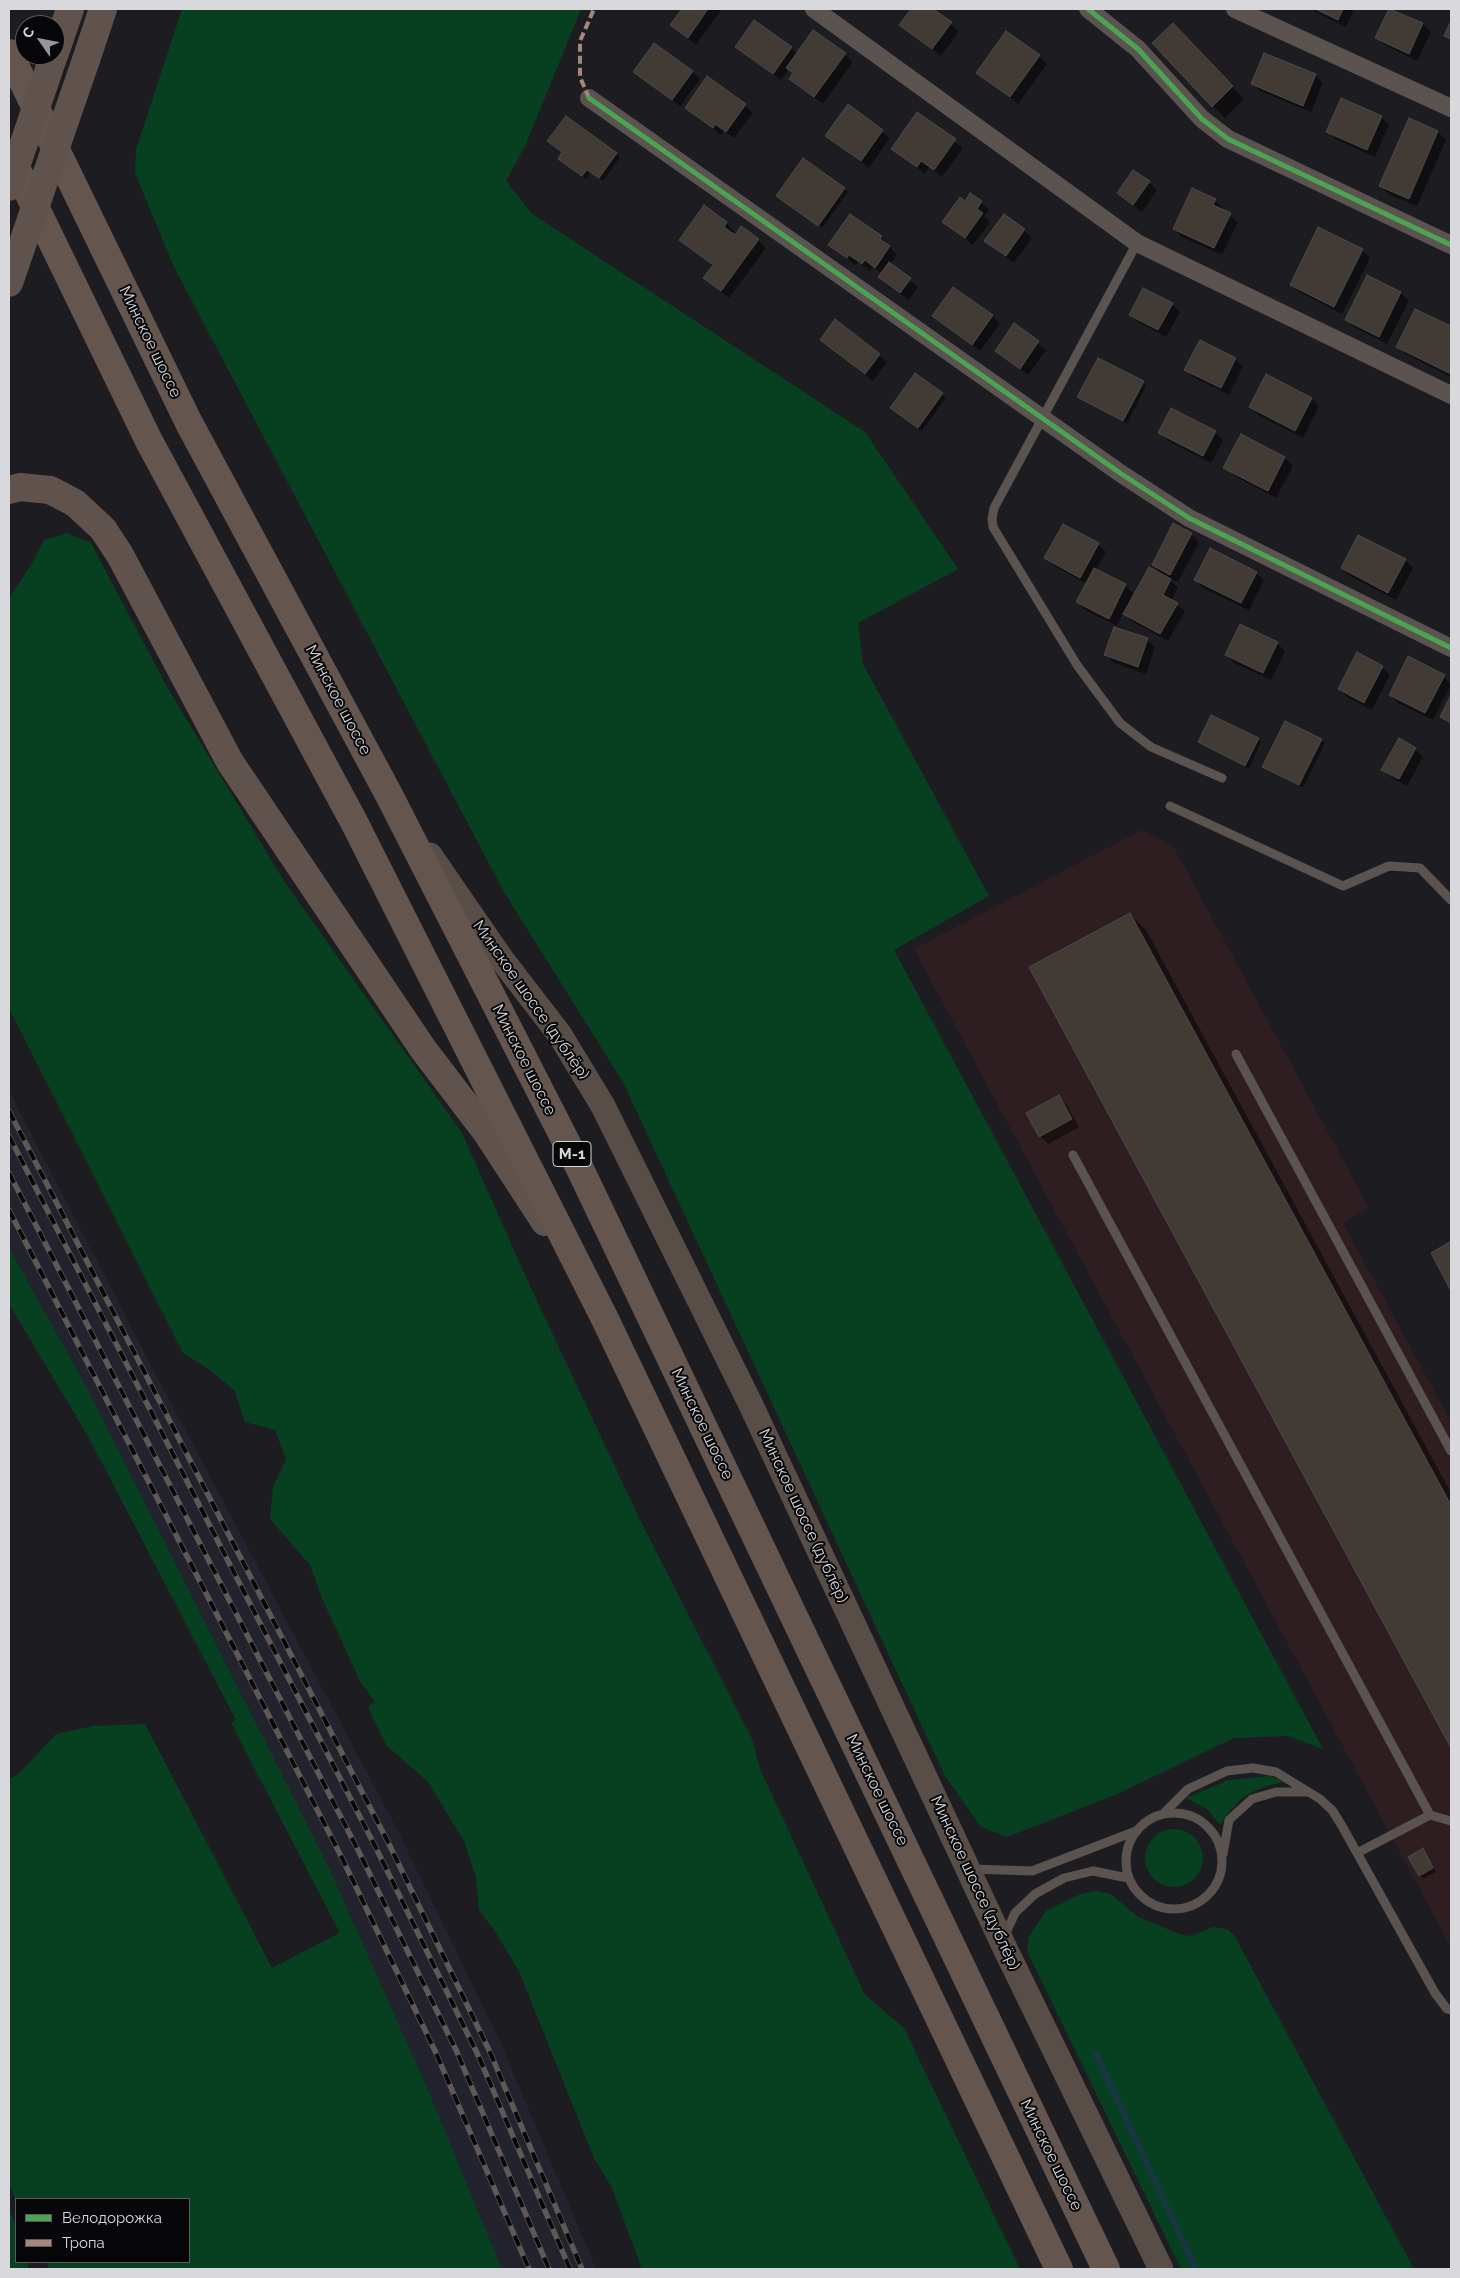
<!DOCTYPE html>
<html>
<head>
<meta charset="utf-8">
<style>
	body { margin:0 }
	#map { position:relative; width:1460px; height:2278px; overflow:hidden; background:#1d1d21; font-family:Raleway,sans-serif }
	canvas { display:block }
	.frame { position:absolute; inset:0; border:10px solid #d9d9dd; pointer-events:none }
	.legend { position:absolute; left:15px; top:2198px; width:175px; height:65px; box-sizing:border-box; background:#070709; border:1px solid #5b5b5e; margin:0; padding:6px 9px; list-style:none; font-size:15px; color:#d9d9dd }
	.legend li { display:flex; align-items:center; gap:10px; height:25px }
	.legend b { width:25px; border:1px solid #5b5b5e }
	.north { position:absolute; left:15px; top:15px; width:50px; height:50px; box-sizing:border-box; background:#070709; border:1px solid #5b5b5e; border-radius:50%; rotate:303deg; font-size:14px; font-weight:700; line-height:20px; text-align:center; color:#d9d9dd }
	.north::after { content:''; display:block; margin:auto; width:18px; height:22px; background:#97979b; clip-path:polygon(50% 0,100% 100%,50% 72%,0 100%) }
</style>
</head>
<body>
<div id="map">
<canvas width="1460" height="2278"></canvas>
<div class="frame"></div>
<ul class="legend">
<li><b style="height:6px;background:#4ca352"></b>Велодорожка</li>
<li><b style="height:6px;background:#a5887d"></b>Тропа</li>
</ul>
<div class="north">С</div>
</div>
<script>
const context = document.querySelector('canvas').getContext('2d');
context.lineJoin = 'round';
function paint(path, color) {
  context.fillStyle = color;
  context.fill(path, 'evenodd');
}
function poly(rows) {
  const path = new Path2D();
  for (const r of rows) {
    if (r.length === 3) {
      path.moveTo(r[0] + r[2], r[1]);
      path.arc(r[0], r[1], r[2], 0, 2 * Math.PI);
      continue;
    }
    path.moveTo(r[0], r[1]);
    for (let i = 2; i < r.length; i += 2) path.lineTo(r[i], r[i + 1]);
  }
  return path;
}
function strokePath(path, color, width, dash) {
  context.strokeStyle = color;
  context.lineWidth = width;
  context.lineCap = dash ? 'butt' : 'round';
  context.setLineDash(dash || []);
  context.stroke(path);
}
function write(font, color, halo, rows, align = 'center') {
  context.font = font + ' Raleway,sans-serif';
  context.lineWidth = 4;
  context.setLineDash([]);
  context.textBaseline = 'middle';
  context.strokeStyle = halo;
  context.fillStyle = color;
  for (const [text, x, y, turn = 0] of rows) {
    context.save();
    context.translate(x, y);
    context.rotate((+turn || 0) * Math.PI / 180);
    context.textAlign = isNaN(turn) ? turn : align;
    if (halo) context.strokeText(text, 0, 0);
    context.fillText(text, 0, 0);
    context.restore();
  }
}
paint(poly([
	[1142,830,1173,846,1369,1208,1343,1223,1451,1422,1451,1947,914,949]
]), '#2e1e21');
paint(poly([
	[9,1091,153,1369,399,1833,501,2044,596,2269,502,2269,428,2090,330,1870,85,1384,9,1248]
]), '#23232d');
paint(poly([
	[182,9,581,9,526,144,506,181,532,214,865,432,958,569,858,623,863,664,989,896,894,950,1323,1749,1288,1736,1234,1738,1115,1795,1007,1837,981,1827,945,1776,623,1082,504,892,174,267,135,173,136,150],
	[67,533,91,543,167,687,284,881,462,1133,530,1286,640,1520,752,1739,760,1769,865,1995,904,2028,1020,2269,642,2269,612,2188,594,2158,519,1971,496,1933,479,1910,476,1878,464,1841,428,1782,386,1745,368,1707,375,1702,360,1681,321,1596,310,1565,270,1519,273,1487,286,1459,275,1430,245,1422,235,1391,210,1370,183,1353,9,1008,9,598,31,565,44,540],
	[9,1248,85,1384,330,1870,428,2090,502,2269,49,2269,46,2262,189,2262,189,2199,16,2200,9,2184,9,1779,19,1774,56,1734,93,1726,145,1724,272,1968,340,1933,231,1723,236,1720,88,1436,9,1304],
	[1270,1776,1284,1782,1262,1787,1242,1798,1227,1814,1220,1825,1207,1809,1186,1798,1229,1780],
	[1174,1858,29],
	[1096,1891,1111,1894,1138,1917,1182,1935,1192,1936,1213,1927,1227,1929,1234,1935,1414,2269,1181,2269,1027,1951,1029,1936,1046,1911,1081,1894],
	[9,2210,16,2225,16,2262,27,2262,29,2269,9,2269]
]), '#074021');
paint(poly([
	[684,9,722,9,696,45,672,25],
	[912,9,931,9,959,31,941,56,901,25],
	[1310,9,1354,9,1346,27],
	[1391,9,1423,24,1431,32,1417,61,1385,45,1377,38],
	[1185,37,1244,99,1225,118,1213,106],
	[737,47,791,48,798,54,845,54,853,62,823,104,791,79,794,74,789,69,781,80],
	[1039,56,1047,64,1018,104,978,73],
	[635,72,692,72,700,79,680,106],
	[1315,75,1323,83,1311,112,1260,91,1252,84],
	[745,105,753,113,734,138,724,131,721,135,686,108],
	[848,106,890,138,869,168,827,136],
	[917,114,963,148,942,177,929,167,925,174,893,149],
	[1381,117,1389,125,1375,157,1335,139,1328,131],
	[1409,119,1438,132,1446,140,1417,206,1388,194,1381,186],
	[549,141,616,154,620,157,603,181,591,172,586,179,563,162,563,153],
	[1149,182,1157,190,1142,212,1118,193],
	[844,189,848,192,822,228,782,199],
	[1215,200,1223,208,1222,210,1238,222,1222,255,1182,237,1174,229],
	[965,202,981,202,989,210,984,216,990,222,973,245,944,222],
	[704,207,726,223,734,231,732,234,758,240,766,248,729,298,705,278,714,266,680,240],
	[1024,230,1032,238,1014,263,986,241],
	[881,237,897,255,890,265,918,287,909,300,887,285,880,277,882,274,873,267,870,271,858,262,855,265,830,244],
	[1362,250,1370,258,1342,314,1299,292,1291,285],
	[1367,276,1401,293,1409,301,1387,344,1354,327,1346,319],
	[1172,304,1180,312,1166,337,1138,322,1130,315],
	[1416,310,1451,328,1451,377,1406,354,1398,346],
	[933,316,992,316,1000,324,980,351],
	[1014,325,1046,350,1028,375,996,351],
	[821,340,879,355,887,362,873,381],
	[1200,341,1235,359,1243,367,1229,395,1193,377,1186,369],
	[1143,382,1146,386,1127,424,1079,397],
	[942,394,946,398,922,431,895,412],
	[1312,399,1319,406,1303,438,1258,415,1251,407],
	[1215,432,1223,440,1211,463,1168,441,1160,433],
	[1241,436,1285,458,1293,466,1276,498,1233,475,1225,467],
	[1191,534,1199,542,1178,582,1166,576,1178,588,1171,601,1185,611,1168,641,1133,622,1123,612,1117,626,1085,610,1078,602,1087,584,1054,566,1046,558,1098,544,1106,552,1096,570,1125,585,1133,593,1130,600,1132,601,1165,577,1153,565],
	[1405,560,1413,568,1396,600,1350,576,1342,568],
	[1256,573,1264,580,1249,610,1203,588,1196,580],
	[1147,640,1155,647,1146,674,1114,663,1106,655],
	[1277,643,1285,651,1271,680,1234,663,1227,655],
	[1382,667,1390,675,1372,710,1347,697,1339,689],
	[1444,676,1451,685,1433,720,1398,703,1390,695],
	[1258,739,1261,742,1249,769,1199,742],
	[1321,740,1325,743,1303,788,1264,767],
	[1415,749,1423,757,1407,786,1391,777,1383,769],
	[1130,914,1146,930,1451,1493,1451,1745,1031,968],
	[1059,1097,1066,1104,1079,1127,1048,1144,1040,1136],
	[1422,1850,1436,1872,1423,1879,1420,1875]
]), '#0007');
strokePath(poly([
	[1096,2054,1196,2269]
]), '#193743', 6);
const building = poly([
	[682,9,708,9,688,38,670,25,682,9],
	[911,9,933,9,952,22,932,49,899,25,911,9],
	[1315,9,1343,9,1338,20,1315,9],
	[1389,9,1423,23,1409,54,1375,38,1389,9],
	[754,20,792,47,773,74,735,47,754,20],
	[1451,21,1451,39,1444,36,1451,21],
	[1173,23,1233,86,1212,107,1152,43,1173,23],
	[813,30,846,53,814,97,789,79,793,73,786,68,813,30],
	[1006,31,1040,55,1010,97,976,73,1006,31],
	[654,43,693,71,672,100,633,72,654,43],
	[1264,53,1316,74,1303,106,1251,84,1264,53],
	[707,76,746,104,726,132,715,124,713,128,685,108,707,76],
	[1341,98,1382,116,1367,150,1326,132,1341,98],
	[848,104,883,130,861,161,825,136,848,104],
	[917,112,956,139,934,170,921,161,917,167,891,149,917,112],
	[566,116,617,153,599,178,587,170,582,176,558,159,562,152,547,141,566,116],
	[1409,118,1438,131,1409,199,1379,186,1409,118],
	[803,158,845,188,818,226,776,196,803,158],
	[1133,170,1150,181,1133,205,1117,193,1133,170],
	[1192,188,1216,199,1213,205,1231,213,1214,248,1173,229,1192,188],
	[970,193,982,201,977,209,983,213,965,238,942,222,960,197,965,201,970,193],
	[704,205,727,222,724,227,735,235,741,226,759,239,721,291,703,278,713,265,679,240,704,205],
	[850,214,882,236,880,239,890,246,875,268,865,260,862,264,849,255,847,258,828,245,850,214],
	[1004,214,1025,229,1006,256,984,241,1004,214],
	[1318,227,1363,249,1334,307,1290,285,1318,227],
	[889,262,911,278,900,293,878,277,889,262],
	[1367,275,1401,292,1379,337,1345,320,1367,275],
	[953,287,993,315,972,345,932,316,953,287],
	[1143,288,1173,303,1158,330,1129,315,1143,288],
	[1415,309,1451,326,1451,374,1396,347,1415,309],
	[835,319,880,354,865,374,820,340,835,319],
	[1014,323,1039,341,1020,369,995,351,1014,323],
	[1200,340,1236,358,1221,388,1184,370,1200,340],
	[1098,358,1144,381,1123,421,1077,397,1098,358],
	[915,373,943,393,918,428,890,408,915,373],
	[1266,374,1312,398,1295,431,1249,407,1266,374],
	[1171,408,1216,431,1203,456,1158,433,1171,408],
	[1241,434,1285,457,1268,491,1223,468,1241,434],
	[1173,523,1192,533,1170,575,1152,565,1173,523],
	[1063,524,1099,543,1080,578,1044,558,1063,524],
	[1358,535,1406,559,1388,593,1341,568,1358,535],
	[1210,548,1257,572,1241,603,1194,580,1210,548],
	[1149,567,1171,579,1163,595,1178,603,1160,634,1123,614,1149,567],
	[1094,568,1126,584,1109,619,1076,602,1094,568],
	[1240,624,1278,642,1263,673,1225,655,1240,624],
	[1114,627,1148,638,1138,667,1104,655,1114,627],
	[1357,652,1383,666,1364,703,1338,689,1357,652],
	[1408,656,1445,675,1425,713,1389,695,1408,656],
	[1451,695,1451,723,1440,717,1451,695],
	[1211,715,1259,738,1245,766,1198,742,1211,715],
	[1285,721,1322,739,1299,785,1262,767,1285,721],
	[1399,738,1416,748,1399,779,1381,770,1399,738],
	[1130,913,1451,1505,1451,1748,1029,967,1130,913],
	[1059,1095,1072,1119,1039,1137,1026,1113,1059,1095],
	[1451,1241,1451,1291,1431,1253,1451,1241],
	[1423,1848,1433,1868,1419,1876,1408,1857,1423,1848]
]);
paint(building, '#423a35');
strokePath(building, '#4b4a4b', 1);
strokePath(poly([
	[1137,243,994,508,992,519,993,527,1077,665,1120,723,1151,747,1222,778],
	[1170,806,1343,886,1389,866,1420,868,1451,900],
	[1236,1054,1451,1451],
	[1073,1155,1430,1815],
	[1174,1861,48],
	[1163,1814,1188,1789,1227,1771,1253,1768,1276,1772,1320,1799,1332,1810,1342,1826,1435,1993,1447,2009,1451,2010],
	[1359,1852,1430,1815,1451,1821],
	[1223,1854,1229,1820,1252,1799,1276,1792,1306,1792],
	[971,1869,1032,1871,1136,1831],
	[1004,1937,1015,1913,1035,1894,1064,1878,1093,1871,1128,1878]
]), '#5b5350', 9);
strokePath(poly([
	[814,9,1137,243,1451,395],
	[1088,9,1138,49,1202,119,1228,139,1451,245],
	[1235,9,1451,108],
	[589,98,1120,473,1189,518,1451,648]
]), '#5b5350', 18);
strokePath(poly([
	[430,855,503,961,560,1035,603,1106,750,1403,1002,1942,1161,2269]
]), '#584d47', 25);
strokePath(poly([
	[55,53,70,9],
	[86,60,103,9],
	[9,490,20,487,50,490,75,503,103,529,120,555,230,762,423,1049,487,1133,545,1222]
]), '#60534d', 28);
strokePath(poly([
	[9,53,189,423,389,795,581,1171,1106,2269],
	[9,153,149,441,354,822,605,1319,1059,2269]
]), '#64564f', 28);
const rail = poly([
	[9,1111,387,1840,489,2050,582,2269],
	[9,1136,375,1846,478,2055,570,2269],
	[9,1173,359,1852,456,2050,549,2269],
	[9,1210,342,1858,436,2053,529,2269]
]);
strokePath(rail, '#5e5857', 5.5);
strokePath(rail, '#070709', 4, [11]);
strokePath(poly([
	[9,187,54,55],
	[9,283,86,60]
]), '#60534d', 28);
strokePath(poly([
	[589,98,580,77,580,41,594,9]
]), '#a5887d', 4, [8, 4]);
strokePath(poly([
	[1088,9,1138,49,1202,119,1228,139,1451,245],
	[589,98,1120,473,1189,518,1451,648]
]), '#4ca352', 5);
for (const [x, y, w] of [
	[572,1154,38]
]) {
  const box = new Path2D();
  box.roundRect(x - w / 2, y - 12.5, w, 25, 4);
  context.fillStyle = '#070709';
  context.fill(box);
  strokePath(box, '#d9d9dd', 1);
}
write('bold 15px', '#d9d9dd', null, [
	["М-1",572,1154]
]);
write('16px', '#d9d9dd', '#070709', [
	["Минское шоссе",150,342,64],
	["Минское шоссе",338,700,62],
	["Минское шоссе (дублёр)",531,1000,55],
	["Минское шоссе",524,1060,63],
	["Минское шоссе",702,1424,64],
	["Минское шоссе (дублёр)",803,1516,65],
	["Минское шоссе",877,1790,64],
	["Минское шоссе (дублёр)",975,1883,65],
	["Минское шоссе",1051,2155,64]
]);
</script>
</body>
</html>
